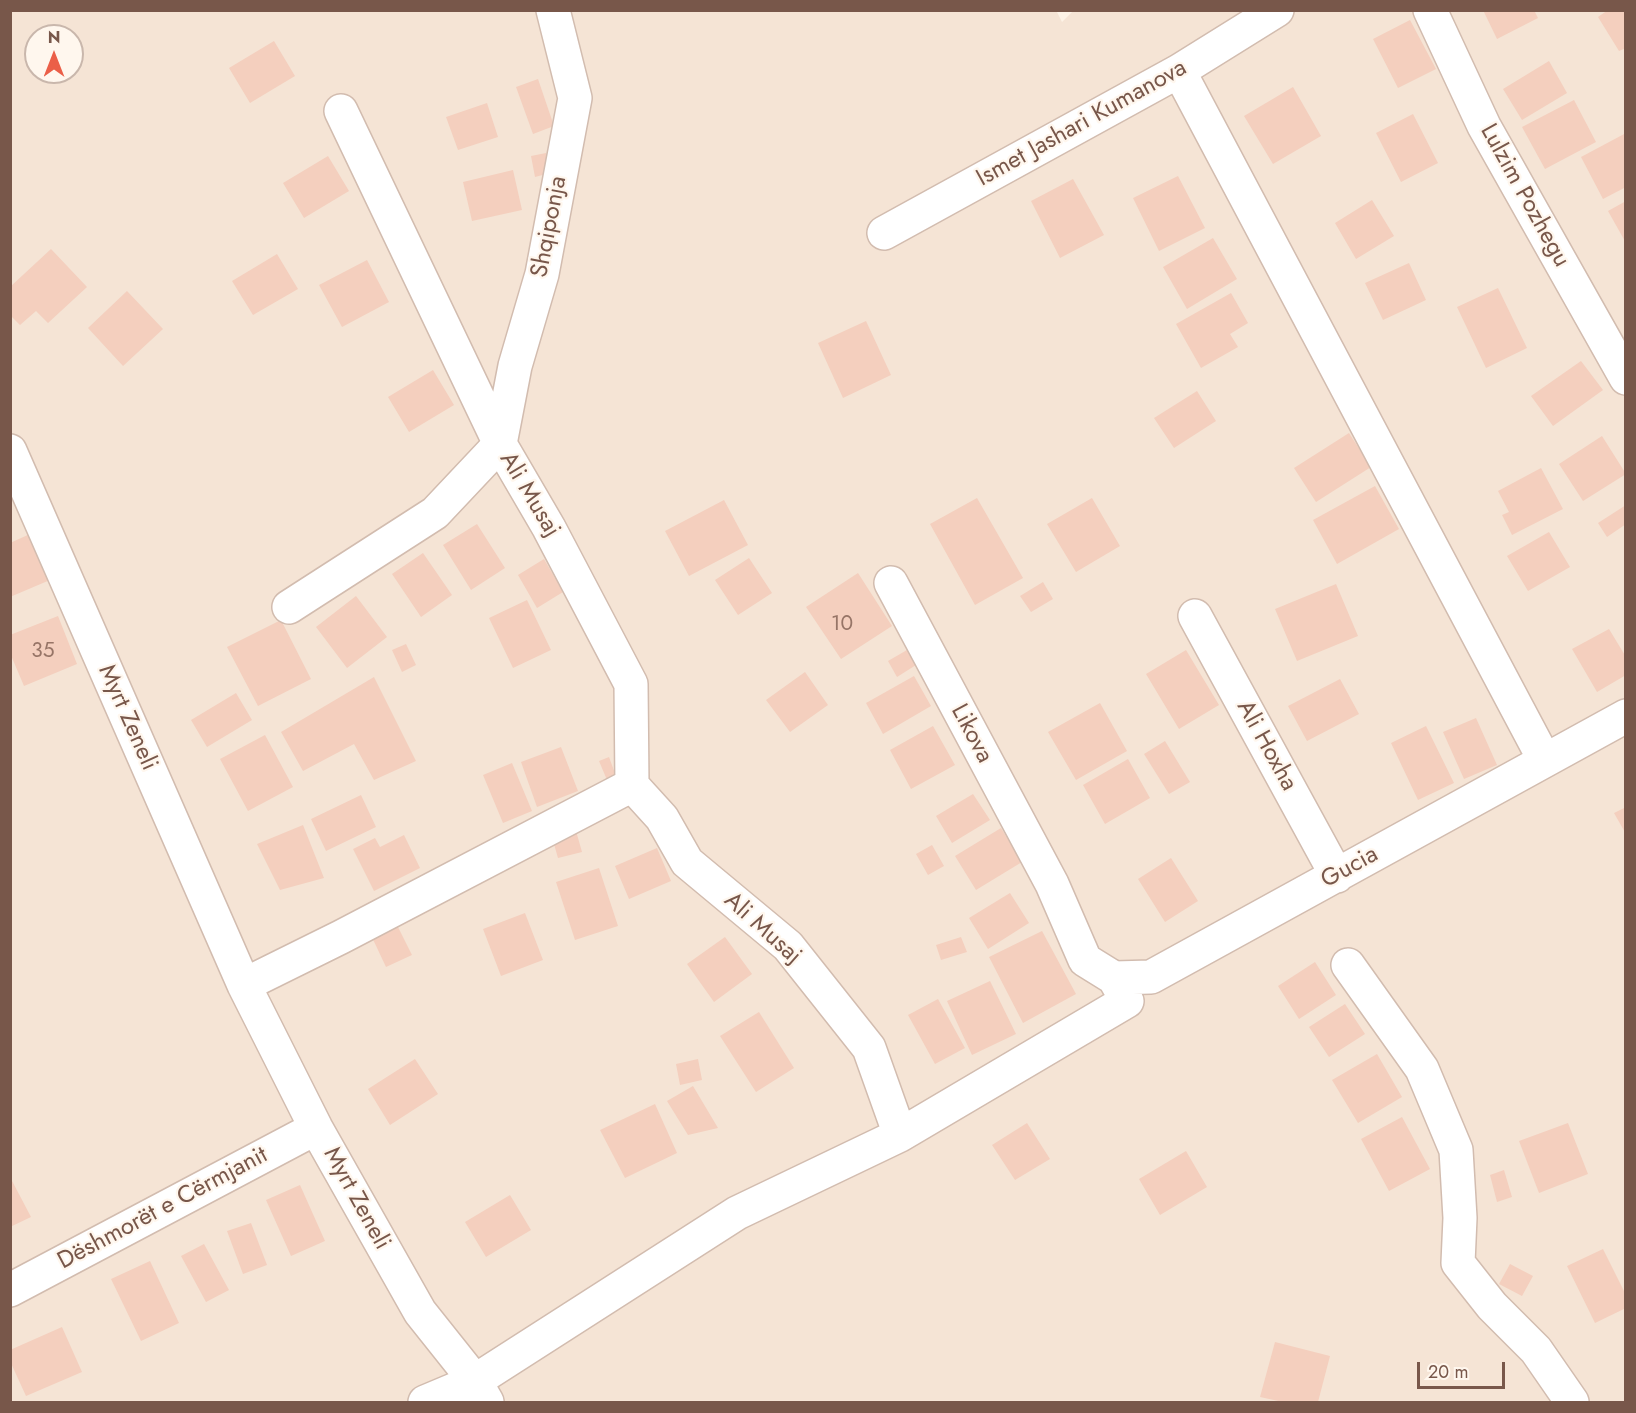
<!DOCTYPE html>
<html>
<head>
<meta charset="utf-8">
<style>
	body { margin:0 }
	#map { position:relative; width:1636px; height:1413px; overflow:hidden; background:#fdf3e7; font-family:Jost,sans-serif }
	canvas { display:block }
	.frame { position:absolute; inset:0; border:12px solid #78574a; pointer-events:none }
	.north { position:absolute; left:24px; top:24px; width:60px; height:60px; box-sizing:border-box; background:#fff7ee; border:2px solid #c9b7ac; border-radius:50%; rotate:0deg; font-size:16px; font-weight:700; line-height:24px; text-align:center; color:#78574a }
	.north::after { content:''; display:block; margin:auto; width:21px; height:27px; background:#eb5f48; clip-path:polygon(50% 0,100% 100%,50% 72%,0 100%) }
	.scale { position:absolute; left:1417px; top:1362px; width:88px; height:27px; box-sizing:border-box; border:3px solid #78574a; border-top:0; padding-left:8px; font-size:18px; line-height:21px; white-space:nowrap; color:#78574a; -webkit-text-stroke:4px #fff7ee; paint-order:stroke }
</style>
</head>
<body>
<div id="map">
<canvas width="1636" height="1413"></canvas>
<div class="frame"></div>
<div class="north">N</div>
<div class="scale">20 m</div>
</div>
<script>
const context = document.querySelector('canvas').getContext('2d');
context.lineJoin = 'round';
function paint(path, color) {
  context.fillStyle = color;
  context.fill(path, 'evenodd');
}
function poly(rows) {
  const path = new Path2D();
  for (const r of rows) {
    path.moveTo(r[0], r[1]);
    for (let i = 2; i < r.length; i += 2) path.lineTo(r[i], r[i + 1]);
  }
  return path;
}
function strokePath(path, color, width, dash) {
  context.strokeStyle = color;
  context.lineWidth = width;
  context.lineCap = dash ? 'butt' : 'round';
  context.setLineDash(dash || []);
  context.stroke(path);
}
function write(font, color, halo, rows, align = 'center') {
  context.font = font + ' Jost,sans-serif';
  context.lineWidth = 4.5;
  context.setLineDash([]);
  context.textBaseline = 'middle';
  context.strokeStyle = halo;
  context.fillStyle = color;
  for (const [text, x, y, turn = 0] of rows) {
    context.save();
    context.translate(x, y);
    context.rotate((+turn || 0) * Math.PI / 180);
    context.textAlign = isNaN(turn) ? turn : align;
    if (halo) context.strokeText(text, 0, 0);
    context.fillText(text, 0, 0);
    context.restore();
  }
}
paint(poly([
	[1056,10,1062,22,1074,10,1625,11,1625,1402,11,1402,10,11],
	[36,36,72,36,72,72,36,72]
]), '#f5e4d5');
paint(poly([
	[1483,10,1534,10,1538,18,1497,39],
	[1608,10,1626,10,1626,48,1619,51,1598,17],
	[1410,20,1436,69,1398,88,1373,39],
	[274,41,295,76,250,103,229,68],
	[1549,61,1567,93,1522,120,1503,89],
	[538,79,554,126,533,134,516,87],
	[1293,87,1321,136,1273,164,1244,116],
	[1574,100,1596,142,1545,169,1522,127],
	[487,103,498,137,458,150,446,117],
	[1413,114,1438,163,1401,182,1376,133],
	[1626,133,1626,187,1603,199,1581,157],
	[546,153,550,173,535,177,531,156],
	[328,156,349,191,304,218,283,183],
	[513,170,522,210,472,221,463,182],
	[1178,176,1205,228,1159,251,1133,198],
	[1073,179,1104,235,1060,258,1031,201],
	[1372,200,1394,236,1356,259,1335,223],
	[1626,201,1626,243,1608,211],
	[1213,238,1237,279,1187,309,1163,267],
	[51,249,87,287,48,323,36,311,20,325,10,315,10,287],
	[277,254,298,289,253,315,232,281],
	[367,260,389,302,342,327,319,285],
	[1409,263,1426,300,1383,320,1365,283],
	[1498,288,1527,348,1486,368,1457,307],
	[127,291,163,329,123,366,88,328],
	[1231,293,1248,323,1230,334,1238,347,1201,368,1176,324],
	[866,321,891,375,843,398,818,343],
	[1581,361,1603,390,1553,426,1531,396],
	[433,370,454,405,409,432,388,397],
	[1197,391,1216,421,1174,448,1154,418],
	[1349,433,1371,467,1316,502,1294,468],
	[1602,436,1626,474,1583,501,1559,464],
	[1541,468,1563,509,1512,535,1502,515,1509,512,1498,491],
	[1375,486,1399,529,1337,564,1313,520],
	[977,498,1023,578,975,605,930,524],
	[1092,498,1120,546,1076,572,1047,524],
	[724,500,748,545,689,576,665,531],
	[1626,505,1626,524,1607,537,1598,523],
	[477,524,505,568,471,590,443,545],
	[1549,532,1570,567,1528,591,1507,556],
	[30,534,50,580,10,597,10,543],
	[423,553,452,595,421,617,392,574],
	[749,558,772,593,738,615,715,580],
	[544,559,563,592,537,608,518,575],
	[858,573,892,626,841,659,806,607],
	[1043,582,1053,599,1031,612,1020,596],
	[1336,584,1358,636,1297,661,1275,609],
	[356,596,387,637,347,668,316,627],
	[527,600,551,650,513,668,489,618],
	[58,616,77,664,24,686,10,653,10,635],
	[281,620,311,679,258,706,227,647],
	[1609,629,1626,657,1626,675,1597,692,1572,649],
	[406,644,416,665,402,672,392,650],
	[907,650,916,665,897,677,888,661],
	[1186,650,1219,705,1179,729,1146,674],
	[805,672,828,705,790,732,766,700],
	[914,676,931,706,883,734,866,703],
	[374,677,416,761,374,780,354,744,303,771,281,732],
	[1340,679,1359,714,1307,741,1288,706],
	[236,693,252,720,207,747,191,720],
	[1100,703,1127,751,1076,780,1048,732],
	[1476,718,1497,765,1464,779,1443,732],
	[933,726,955,765,911,789,890,750],
	[1426,726,1454,783,1418,800,1391,743],
	[265,735,293,787,248,811,220,759],
	[1165,741,1190,782,1169,794,1144,754],
	[561,747,578,791,537,807,521,762],
	[609,757,616,776,607,780,599,761],
	[1128,759,1150,798,1105,824,1083,785],
	[512,763,532,811,503,823,483,775],
	[973,794,990,820,952,843,936,816],
	[361,795,376,827,326,851,311,819],
	[1626,807,1626,834,1614,813],
	[303,825,324,878,280,890,257,844],
	[1001,828,1022,862,976,890,955,856],
	[576,831,582,852,558,858,552,837],
	[404,835,420,868,374,891,353,849,375,838,380,847],
	[932,845,944,866,928,875,916,854],
	[657,848,671,881,629,899,615,866],
	[1171,858,1198,901,1165,922,1138,879],
	[599,868,618,926,575,940,556,882],
	[1010,893,1029,923,988,949,969,918],
	[525,913,543,960,501,976,483,929],
	[395,921,412,955,386,967,370,933],
	[1042,931,1076,994,1023,1023,989,957],
	[725,937,752,974,714,1002,687,964],
	[961,937,967,952,941,960,936,945],
	[1315,962,1336,995,1299,1019,1278,986],
	[990,981,1016,1034,972,1055,947,1001],
	[938,999,965,1048,935,1064,908,1015],
	[1345,1004,1365,1034,1329,1057,1309,1027],
	[759,1012,794,1068,756,1092,720,1036],
	[1377,1054,1402,1097,1358,1123,1332,1080],
	[415,1059,438,1094,390,1125,368,1089],
	[698,1059,702,1080,680,1085,676,1064],
	[693,1086,718,1128,688,1135,667,1101],
	[655,1104,677,1153,625,1178,600,1130],
	[1402,1117,1430,1169,1389,1191,1361,1139],
	[1027,1123,1050,1159,1015,1180,992,1145],
	[1568,1123,1588,1174,1539,1193,1519,1141],
	[1186,1151,1207,1187,1160,1215,1139,1179],
	[1504,1170,1512,1197,1497,1202,1490,1175],
	[10,1177,31,1217,10,1227],
	[300,1185,325,1241,291,1256,266,1200],
	[510,1195,531,1230,486,1257,465,1222],
	[251,1223,267,1265,243,1274,227,1231],
	[204,1244,229,1290,206,1302,181,1256],
	[1603,1249,1626,1295,1626,1308,1595,1323,1567,1266],
	[150,1261,179,1323,141,1341,111,1279],
	[1510,1264,1533,1276,1522,1296,1499,1284],
	[62,1327,82,1372,26,1396,10,1361,10,1350],
	[1275,1342,1330,1356,1318,1402,1283,1402,1260,1397]
]), '#f4cfbe');
const minor = poly([
	[1430,10,1484,126,1626,378],
	[1179,71,1544,759],
	[341,111,500,444,549,528,631,684,632,785],
	[884,233,1179,71,1277,10],
	[500,444,515,366,542,274,575,98,553,10],
	[10,451,244,985,316,1128,420,1312,475,1381,487,1402],
	[891,583,1052,884,1085,960,1114,978,1151,977,1626,716],
	[289,607,435,513,500,444],
	[1195,616,1337,876],
	[632,785,662,818,687,862,788,946,869,1048,900,1135],
	[1348,965,1422,1069,1456,1150,1460,1218,1458,1263,1492,1306,1536,1350,1572,1402],
	[244,985,341,937,632,785],
	[10,1290,316,1128],
	[425,1402,475,1381,737,1213,900,1135,1127,1001,1114,978]
]);
strokePath(minor, '#d2bcaf', 36);
strokePath(minor, '#fff', 33);
write('21px', '#977567', null, [
	["10",842,625],
	["35",43,652]
]);
write('24px', '#78574a', '#fff7ee', [
	["Ismet Jashari Kumanova",1082,124,-29],
	["Lulzim Pozhegu",1524,196,61],
	["Shqiponja",550,227,-79],
	["Ali Musaj",529,495,59],
	["Myrt Zeneli",127,718,66],
	["Likova",971,734,62],
	["Ali Hoxha",1266,746,61],
	["Gucia",1350,868,-29],
	["Ali Musaj",762,929,42],
	["Myrt Zeneli",356,1199,61],
	["Dëshmorët e Cërmjanit",163,1209,-28]
]);
</script>
</body>
</html>
